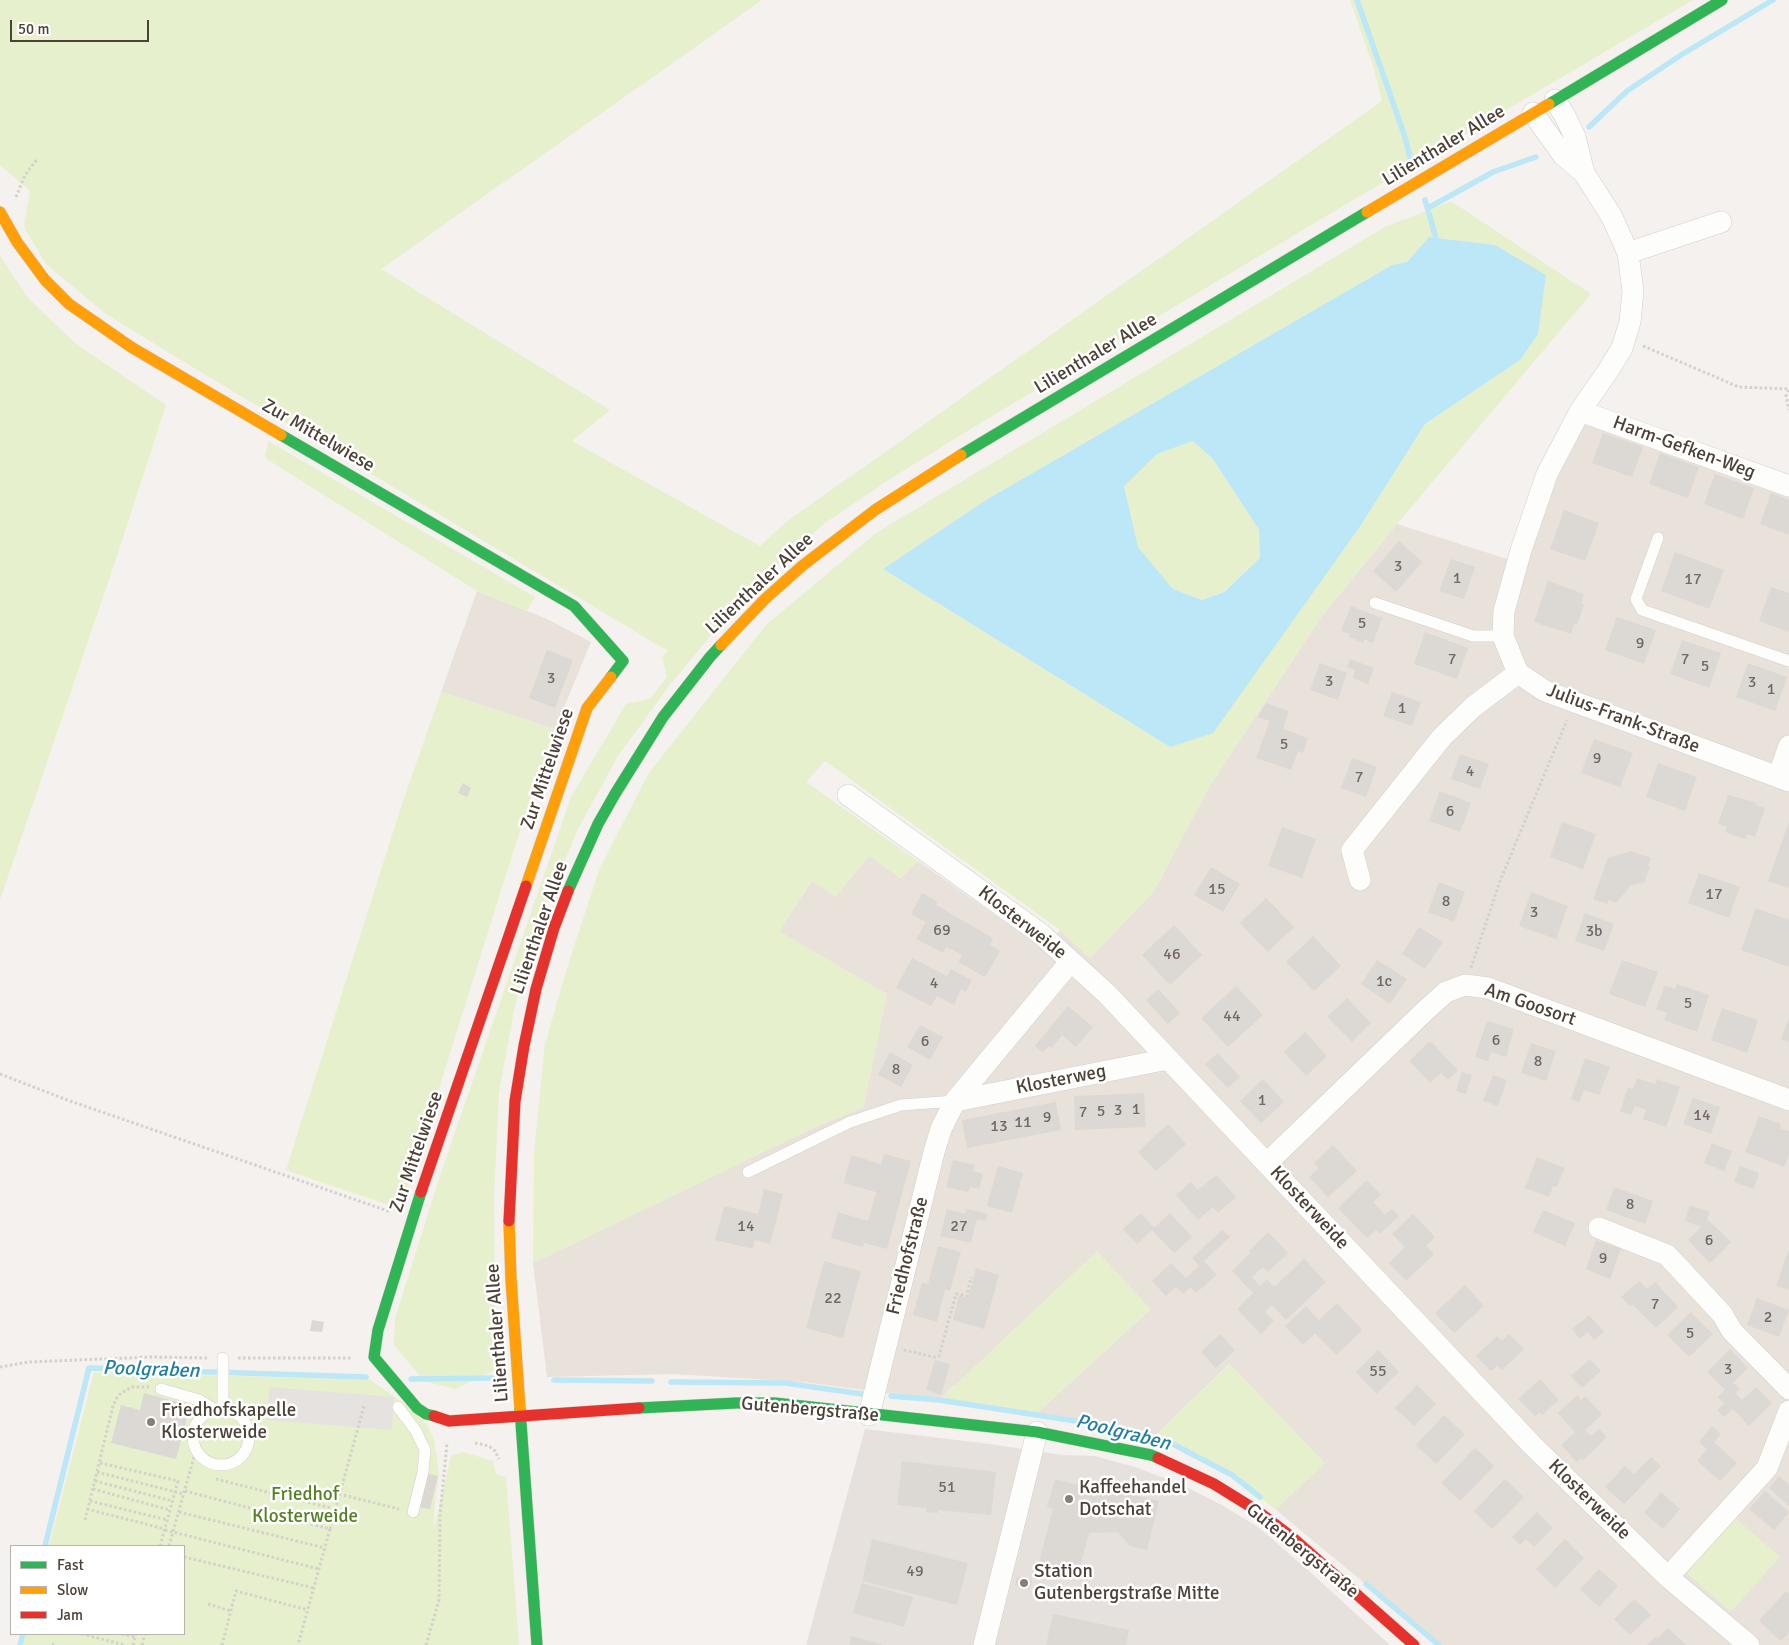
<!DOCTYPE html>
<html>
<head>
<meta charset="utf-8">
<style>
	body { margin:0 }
	#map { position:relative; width:1789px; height:1645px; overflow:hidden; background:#f4f1ee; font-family:Signika,sans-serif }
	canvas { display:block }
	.legend { position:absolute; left:10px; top:1545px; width:175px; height:90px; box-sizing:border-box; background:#fff; border:1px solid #b8b3af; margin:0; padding:6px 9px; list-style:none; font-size:15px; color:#4d4137 }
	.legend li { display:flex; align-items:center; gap:10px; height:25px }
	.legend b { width:25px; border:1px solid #b8b3af }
	.scale { position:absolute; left:10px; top:20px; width:139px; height:22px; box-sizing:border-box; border:2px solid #4d4137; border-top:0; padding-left:6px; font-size:15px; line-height:18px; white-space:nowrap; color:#4d4137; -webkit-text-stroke:4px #fff; paint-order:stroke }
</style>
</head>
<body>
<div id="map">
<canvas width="1789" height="1645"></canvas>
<ul class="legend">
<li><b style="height:6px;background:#30b455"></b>Fast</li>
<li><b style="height:6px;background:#ff9f0a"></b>Slow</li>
<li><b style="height:6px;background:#e5322d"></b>Jam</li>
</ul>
<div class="scale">50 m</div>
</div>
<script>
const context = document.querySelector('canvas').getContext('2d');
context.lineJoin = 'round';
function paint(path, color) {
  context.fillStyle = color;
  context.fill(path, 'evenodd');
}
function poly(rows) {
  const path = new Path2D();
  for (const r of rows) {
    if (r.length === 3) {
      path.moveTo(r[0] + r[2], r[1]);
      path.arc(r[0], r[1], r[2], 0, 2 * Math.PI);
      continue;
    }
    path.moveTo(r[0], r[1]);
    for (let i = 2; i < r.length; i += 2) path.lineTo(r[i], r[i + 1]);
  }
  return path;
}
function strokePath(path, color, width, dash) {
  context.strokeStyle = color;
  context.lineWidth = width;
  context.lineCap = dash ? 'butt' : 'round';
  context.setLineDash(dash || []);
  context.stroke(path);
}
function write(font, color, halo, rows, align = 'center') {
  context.font = font + ' Signika,sans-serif';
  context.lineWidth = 5;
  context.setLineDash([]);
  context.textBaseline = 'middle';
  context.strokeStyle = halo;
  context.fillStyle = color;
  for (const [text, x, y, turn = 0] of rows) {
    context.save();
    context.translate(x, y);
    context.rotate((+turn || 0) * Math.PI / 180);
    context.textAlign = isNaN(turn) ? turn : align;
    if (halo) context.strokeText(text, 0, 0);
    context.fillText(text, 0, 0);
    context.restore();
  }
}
paint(poly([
	[1595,407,1789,477,1789,1645,1439,1645,1276,1510,1229,1364,1153,1438,1089,1423,1036,1414,1151,1309,953,1386,939,1400,804,1382,673,1374,547,1377,533,1263,813,1128,864,1107,779,931,812,881,869,855,900,878,918,861,1045,950,1060,930,1090,958,1154,891,1209,787,1321,617,1397,524,1526,565,1558,467],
	[477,591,547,619,591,642,555,729,441,692]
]), '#e9e2db');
paint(poly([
	[865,1429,990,1444,1062,1455,1094,1456,1135,1467,1180,1484,1220,1504,1258,1527,1309,1571,1390,1645,806,1645]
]), '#e7e1dd');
paint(poly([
	[0,0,762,0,381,269,610,410,572,441,760,546,786,522,1382,101,1373,66,1350,0,1693,0,1338,209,982,422,890,479,825,523,771,571,716,629,669,686,618,756,578,829,541,917,515,1005,499,1093,494,1196,495,1312,499,1368,455,1389,424,1381,394,1345,395,1318,442,1170,571,797,626,704,650,699,667,677,662,657,668,651,184,362,106,314,46,264,24,227,30,191,1,166,0,163],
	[1451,201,1591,294,1397,524,1321,617,1209,787,1154,891,1090,958,1060,930,825,761,806,782,918,861,900,878,869,856,836,897,812,881,779,931,887,994,864,1107,813,1128,533,1263,534,1153,545,1044,568,965,599,870,648,774,766,625,876,533,1385,227],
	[1429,237,1495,245,1520,360,1425,424,1361,525,1170,747,883,569,986,500,1392,265,1407,262],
	[0,256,28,298,76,344,166,405,117,556,0,900],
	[268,441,535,597,527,611,477,591,265,458],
	[1193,441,1213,459,1259,530,1260,558,1223,592,1202,600,1173,589,1138,547,1124,485,1157,454],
	[441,692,555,729,527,808,401,1209,286,1170,401,807],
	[1097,1251,1151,1309,1036,1414,939,1400],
	[1230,1364,1325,1463,1276,1510,1232,1475,1167,1441,1153,1438],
	[94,1372,371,1380,410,1408,427,1425,434,1439,439,1474,434,1511,434,1528,451,1456,463,1452,493,1461,496,1474,506,1477,519,1645,23,1645,26,1634,184,1634,184,1546,49,1546],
	[1732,1515,1780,1557,1731,1612,1683,1570]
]), '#e7f0cc');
paint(poly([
	[269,1387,394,1397,392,1430,267,1420]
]), '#e6e2df');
paint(poly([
	[1429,237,1495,245,1546,275,1538,334,1520,360,1425,424,1361,525,1213,733,1170,747,883,569,986,500,1392,265,1407,262],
	[1193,441,1213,459,1259,530,1260,558,1224,592,1202,600,1173,589,1138,547,1124,486,1157,454]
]), '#bbe7f6');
strokePath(poly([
	[1357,0,1404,134,1412,164],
	[1589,127,1627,91,1681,55,1773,0],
	[1425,200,1436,238],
	[1428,208,1493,172,1536,157],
	[411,1379,492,1378],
	[554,1380,652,1381],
	[671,1382,785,1383,862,1394],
	[891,1396,939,1400,1089,1423,1167,1441,1232,1475,1260,1497],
	[45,1546,89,1368,366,1377],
	[1366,1584,1439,1645],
	[20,1645,23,1634]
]), '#bbe7f6', 5.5);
paint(poly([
	[1603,433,1643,447,1632,477,1592,463],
	[1660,453,1699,467,1688,498,1649,484],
	[1715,474,1754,488,1743,519,1704,504],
	[1771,493,1789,500,1789,535,1760,524],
	[1564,510,1599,523,1585,561,1550,549],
	[1399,541,1422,562,1396,592,1373,571],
	[1675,552,1724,570,1709,609,1661,591],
	[1451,559,1475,567,1464,599,1439,591],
	[1548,581,1584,594,1581,604,1584,605,1577,625,1574,624,1571,634,1534,622],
	[1771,587,1789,593,1789,632,1759,621],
	[1351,606,1382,618,1373,643,1364,639,1363,643,1349,637,1350,634,1341,631],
	[1617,617,1656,630,1644,664,1605,650],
	[1425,632,1468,648,1457,679,1414,664],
	[1682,640,1721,653,1709,688,1670,674],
	[547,650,573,660,555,708,529,698],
	[1350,659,1374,668,1368,684,1353,678,1355,670,1347,667],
	[1320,663,1347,673,1338,700,1310,690],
	[1748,663,1787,677,1775,711,1736,697],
	[1392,692,1421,702,1412,726,1383,716],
	[1266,703,1289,711,1283,729,1308,738,1303,753,1298,751,1291,770,1256,758,1270,721,1258,717],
	[1594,739,1633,753,1620,787,1581,773],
	[1460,754,1489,764,1480,789,1451,779],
	[1352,758,1377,767,1366,797,1341,788],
	[1658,763,1697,777,1685,811,1646,797],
	[463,783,471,788,467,797,458,793],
	[1440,791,1471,803,1460,832,1429,821],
	[1728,795,1755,802,1756,805,1765,808,1755,837,1747,834,1745,839,1725,832,1727,827,1718,824],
	[1562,822,1596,834,1583,869,1550,857],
	[1789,822,1789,888,1768,881],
	[1282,827,1316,839,1302,878,1268,866],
	[1631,851,1651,858,1648,866,1650,867,1644,883,1631,885,1616,903,1609,900,1607,904,1593,899,1608,858],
	[1211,867,1240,884,1223,912,1194,895],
	[1699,873,1740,887,1729,918,1688,903],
	[1439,882,1465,892,1454,922,1428,912],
	[1531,892,1568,906,1556,939,1519,926],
	[922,893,938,902,936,905,993,938,990,945,1000,951,985,977,958,962,962,956,953,950,946,947,943,953,916,939,926,922,911,914],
	[1266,898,1294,927,1268,952,1240,923],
	[1756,908,1789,920,1789,967,1741,950],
	[1585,913,1614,924,1604,951,1575,941],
	[1174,925,1202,955,1170,985,1142,955],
	[1419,927,1443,942,1425,969,1402,954],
	[1313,936,1341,966,1314,991,1286,962],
	[912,958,947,976,951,969,972,980,966,992,961,989,954,1005,937,996,931,1006,896,988],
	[1377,960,1407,979,1390,1004,1361,984],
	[1622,960,1658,972,1645,1007,1609,994],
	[1677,984,1709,995,1697,1032,1664,1020,1667,1013,1656,1009,1665,985,1675,989],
	[1236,986,1263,1015,1228,1047,1201,1018],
	[1158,989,1180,1013,1168,1024,1146,1000],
	[1347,998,1371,1023,1352,1042,1327,1017],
	[1068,1006,1093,1027,1076,1047,1062,1035,1052,1048,1049,1046,1043,1053,1035,1046],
	[1722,1008,1758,1020,1747,1053,1711,1040],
	[1789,1018,1789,1042,1781,1039],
	[1487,1021,1514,1029,1506,1057,1491,1052,1488,1061,1475,1057],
	[920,1025,943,1037,930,1060,907,1047],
	[1305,1032,1327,1056,1306,1076,1284,1052],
	[1430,1041,1458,1070,1448,1080,1441,1073,1430,1083,1409,1061],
	[1531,1043,1556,1051,1546,1081,1521,1073],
	[890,1052,913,1065,901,1087,878,1075],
	[1218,1053,1240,1077,1228,1088,1205,1064],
	[1585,1058,1610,1067,1599,1095,1584,1090,1579,1102,1571,1099],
	[1462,1072,1472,1075,1466,1094,1456,1091],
	[1493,1075,1507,1080,1498,1106,1483,1101],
	[1637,1078,1655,1084,1657,1079,1680,1087,1666,1127,1643,1119,1646,1110,1635,1106,1631,1115,1620,1111,1628,1088,1633,1089],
	[1263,1079,1284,1102,1261,1123,1240,1101],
	[1144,1093,1146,1127,1075,1130,1074,1096],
	[1693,1098,1720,1107,1711,1134,1683,1124],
	[1056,1102,1061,1130,967,1148,962,1120],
	[1759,1116,1781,1124,1780,1128,1789,1131,1789,1155,1784,1167,1745,1152],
	[1168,1124,1186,1144,1156,1171,1138,1152],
	[1712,1143,1732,1151,1724,1171,1704,1163],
	[1333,1145,1357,1171,1328,1197,1309,1177,1319,1168,1314,1163],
	[884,1154,911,1161,887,1249,864,1243,863,1247,831,1238,838,1212,868,1221,876,1192,844,1183,851,1155,881,1164],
	[1537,1157,1565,1168,1557,1187,1553,1186,1549,1197,1525,1188],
	[953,1160,975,1165,973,1171,983,1174,979,1189,970,1187,968,1192,946,1187],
	[998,1166,1023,1173,1012,1213,987,1206],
	[1740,1166,1759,1173,1754,1189,1734,1182],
	[1216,1175,1236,1197,1218,1213,1213,1207,1198,1220,1176,1195,1191,1182,1198,1190],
	[1367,1180,1381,1195,1373,1202,1385,1215,1392,1209,1399,1216,1380,1234,1376,1230,1367,1238,1338,1208],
	[1614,1187,1653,1201,1645,1224,1606,1210],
	[764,1189,783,1194,770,1244,755,1240,753,1249,715,1240,724,1206,758,1214],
	[1690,1205,1710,1212,1706,1222,1708,1220,1731,1242,1710,1263,1688,1240,1701,1227,1685,1221],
	[947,1209,965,1214,967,1209,988,1214,986,1221,977,1219,971,1243,940,1236],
	[1543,1210,1575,1223,1565,1246,1533,1232],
	[1141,1213,1154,1228,1170,1213,1192,1237,1174,1253,1152,1230,1137,1244,1123,1229],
	[1413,1214,1435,1237,1426,1246,1434,1254,1406,1281,1389,1263,1405,1247,1392,1234],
	[1222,1230,1230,1237,1204,1261,1217,1275,1196,1293,1190,1287,1183,1294,1176,1287,1166,1296,1152,1281,1171,1263,1186,1278,1199,1266,1192,1258],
	[1268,1232,1288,1253,1268,1272,1263,1267,1252,1277,1260,1286,1267,1279,1274,1287,1304,1259,1326,1282,1286,1320,1272,1305,1265,1312,1274,1321,1261,1334,1237,1309,1253,1293,1232,1271,1250,1253,1249,1251],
	[1596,1240,1621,1249,1610,1279,1586,1269],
	[938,1246,961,1252,950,1291,945,1289,937,1322,913,1315,922,1283,928,1284],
	[1789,1249,1789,1290,1776,1286],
	[824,1261,861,1271,843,1338,806,1328],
	[976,1268,999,1275,984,1329,953,1320,959,1296,968,1298],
	[1639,1281,1647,1289,1655,1282,1678,1307,1656,1328,1632,1304,1630,1306,1621,1297],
	[1465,1285,1484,1306,1454,1333,1435,1313],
	[1757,1298,1789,1310,1779,1337,1747,1325],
	[1337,1303,1362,1330,1336,1355,1315,1333,1303,1345,1285,1326,1306,1306,1319,1320],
	[1691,1312,1713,1334,1689,1357,1667,1335],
	[1589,1315,1604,1332,1594,1340,1588,1332,1580,1339,1572,1329],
	[312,1320,324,1322,322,1332,310,1331],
	[1220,1334,1235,1350,1216,1368,1201,1352],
	[1509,1334,1524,1349,1502,1370,1497,1366,1491,1371,1476,1356,1497,1336,1502,1341],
	[1730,1349,1748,1368,1733,1383,1740,1389,1735,1393,1742,1400,1756,1387,1772,1403,1749,1426,1733,1409,1724,1417,1717,1410,1724,1404,1718,1397,1725,1390,1707,1372],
	[1378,1350,1399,1372,1377,1394,1356,1372],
	[1590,1359,1601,1371,1582,1388,1571,1376],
	[935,1360,950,1364,941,1395,926,1390],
	[1540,1379,1559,1400,1542,1415,1540,1412,1535,1416,1518,1399],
	[1417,1385,1436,1404,1414,1426,1395,1408],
	[144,1393,186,1404,183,1417,187,1418,176,1459,111,1443,121,1405,140,1410],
	[1577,1395,1581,1400,1585,1396,1602,1414,1585,1430,1591,1436,1599,1429,1607,1437,1583,1460,1581,1458,1577,1462,1561,1445,1575,1432,1558,1413],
	[1444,1415,1465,1434,1436,1464,1416,1445],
	[1712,1426,1721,1434,1714,1442,1737,1463,1720,1481,1697,1461,1707,1449,1699,1442],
	[1475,1448,1494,1466,1460,1501,1441,1483],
	[1651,1457,1661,1466,1624,1504,1605,1487,1625,1466,1634,1474],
	[902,1461,996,1472,991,1515,938,1510,938,1513,926,1512,926,1508,897,1505],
	[426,1473,438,1476,430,1509,418,1507],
	[1779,1476,1789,1485,1789,1506,1769,1488],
	[1055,1479,1100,1491,1101,1487,1159,1501,1147,1550,1130,1546,1118,1532,1089,1533,1079,1572,1039,1562,1053,1509,1047,1507],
	[1505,1479,1524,1497,1492,1529,1474,1511],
	[1765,1491,1789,1512,1774,1530,1749,1509],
	[1661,1492,1680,1509,1663,1529,1644,1513],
	[1537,1512,1553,1528,1534,1547,1526,1539,1520,1545,1512,1537],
	[872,1539,968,1563,957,1605,862,1581],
	[1565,1539,1584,1558,1555,1588,1536,1569],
	[1599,1569,1618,1586,1599,1607,1580,1589],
	[1017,1577,1032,1580,1030,1589,1015,1585],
	[862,1583,913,1597,904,1627,853,1613],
	[1786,1591,1789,1594,1789,1632,1781,1641,1759,1621],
	[1634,1599,1651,1615,1630,1635,1614,1619],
	[1053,1614,1129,1630,1126,1645,1046,1645],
	[1668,1628,1686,1645,1647,1645,1656,1636,1658,1638],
	[851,1636,882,1644,882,1645,849,1645]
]), '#dcd8d4');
const lane = poly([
	[1658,538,1636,599,1642,610,1789,661],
	[1375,603,1473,636,1503,636],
	[748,1172,850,1122,901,1105,955,1101],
	[223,1358,223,1408],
	[161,1389,199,1400,214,1409],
	[398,1407,416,1431,425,1450,423,1472,413,1512],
	[221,1437,28]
]);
const street = poly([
	[1555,100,1565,116,1575,137,1584,173],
	[1533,113,1563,155,1584,173,1612,217,1628,253,1633,291,1630,322,1622,348,1608,371,1580,411,1547,474,1521,550,1504,611,1503,636,1518,673,1545,691,1789,781],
	[1628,253,1721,222],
	[1580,411,1789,486],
	[1778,777,1789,746],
	[848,795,1041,934,1107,994,1533,1446,1668,1577,1749,1645],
	[1360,880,1352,850,1442,737,1473,707,1518,673],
	[955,1101,1168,1059],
	[1267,1163,1427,1009,1446,992,1465,985,1488,988,1789,1100],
	[1599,1228,1667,1255,1722,1314,1732,1331,1789,1389],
	[869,1415,934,1152,941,1129,955,1101,1071,961],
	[1668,1577,1767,1468,1789,1411],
	[984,1645,1037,1432]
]);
const fast = poly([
	[1549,104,1722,0],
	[281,435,574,606,623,661,611,677],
	[961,455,1367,212],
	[568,891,598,824,615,794,663,717,710,657,721,645],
	[421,1192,378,1330,374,1357,417,1408,426,1414,434,1416],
	[639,1408,736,1403,775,1403,1037,1432,1151,1455,1158,1458],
	[520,1409,537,1645]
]);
const slow = poly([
	[0,212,17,242,45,280,69,304,131,347,281,435],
	[1367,212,1549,104],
	[721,645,765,599,802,566,875,510,961,455],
	[526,886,587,708,611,677],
	[509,1221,511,1279,520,1409]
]);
const jam = poly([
	[421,1192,526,886],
	[509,1221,515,1101,524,1046,536,989,554,928,568,891],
	[434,1416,449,1421,639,1408],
	[1158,1458,1214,1484,1256,1510,1293,1538,1414,1645]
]);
strokePath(lane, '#d2cfcb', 12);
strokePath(street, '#d2cfcb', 22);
strokePath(fast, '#d6cec5', 12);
strokePath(slow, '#d6cec5', 12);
strokePath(jam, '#d6cec5', 12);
strokePath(poly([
	[16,197,25,175,37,159],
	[1643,346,1739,387,1789,389],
	[1789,390,1786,396,1789,410],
	[1471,968,1500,881,1567,720],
	[0,1074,70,1101,391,1212],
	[904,1350,934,1357,939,1356,956,1294,967,1296,971,1277],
	[238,1358,351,1358],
	[0,1367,29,1362,151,1357,209,1358],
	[475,1443,489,1446,495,1451,499,1459],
	[100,1463,178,1481,160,1546],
	[97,1472,184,1494],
	[216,1479,335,1509],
	[95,1481,173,1501],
	[93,1489,170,1510],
	[185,1491,330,1529,298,1645],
	[339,1494,399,1509],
	[90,1501,168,1520],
	[87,1509,165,1529],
	[179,1512,325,1548],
	[85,1520,113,1406,116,1399,121,1393,132,1387,149,1387],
	[330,1529,364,1406],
	[165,1530,319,1569],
	[169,1546,196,1450],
	[184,1557,314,1588],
	[208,1604,231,1611],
	[82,1634,125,1645],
	[122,1634,135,1637],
	[52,1644,55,1645],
	[133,1645,136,1634],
	[142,1645,145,1634],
	[222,1645,236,1591,308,1610],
	[426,1645,439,1600,440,1515,447,1443]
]), '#d4d1cc', 3, [2.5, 2.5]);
strokePath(lane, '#fdfdfc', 11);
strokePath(street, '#fdfdfc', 21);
strokePath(fast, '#30b455', 11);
strokePath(slow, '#ff9f0a', 11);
strokePath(jam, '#e5322d', 11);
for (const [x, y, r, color] of [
	[151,1422,5,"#877f77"],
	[1069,1499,5,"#877f77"],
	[1024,1583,5,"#877f77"]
]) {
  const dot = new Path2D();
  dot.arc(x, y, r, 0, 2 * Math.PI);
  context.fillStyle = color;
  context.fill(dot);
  strokePath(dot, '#fff', 2);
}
write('16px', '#726860', null, [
	["3",1398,567],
	["1",1457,579],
	["17",1693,580],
	["5",1362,624],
	["9",1640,644],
	["7",1452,660],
	["7",1685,660],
	["5",1705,667],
	["3",551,679],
	["3",1329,682],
	["3",1752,683],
	["1",1771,690],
	["1",1402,709],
	["5",1284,745],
	["9",1597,759],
	["4",1470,772],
	["7",1359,778],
	["6",1450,812],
	["15",1217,890],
	["17",1714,895],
	["8",1446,902],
	["3",1534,913],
	["69",942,931],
	["3b",1594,932],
	["46",1172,955],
	["1c",1384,982],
	["4",934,984],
	["5",1688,1004],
	["44",1232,1017],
	["6",1496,1041],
	["6",925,1042],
	["8",1538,1062],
	["8",896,1070],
	["1",1262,1101],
	["1",1136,1110],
	["3",1118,1111],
	["5",1101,1112],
	["7",1083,1113],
	["14",1702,1116],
	["9",1047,1118],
	["11",1023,1123],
	["13",999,1127],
	["8",1630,1205],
	["14",746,1227],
	["27",959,1227],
	["6",1709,1241],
	["9",1603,1259],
	["22",833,1299],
	["7",1655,1305],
	["2",1768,1318],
	["5",1690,1334],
	["3",1728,1370],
	["55",1378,1372],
	["51",947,1488],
	["49",915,1572]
]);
write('19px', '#4d4137', '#fff', [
	["Lilienthaler Allee",1444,146,-31],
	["Lilienthaler Allee",1096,354,-31],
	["Zur Mittelwiese",318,436,30],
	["Harm-Gefken-Weg",1684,448,20],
	["Lilienthaler Allee",760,584,-43],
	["Julius-Frank-Straße",1623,719,21],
	["Zur Mittelwiese",548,769,-71],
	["Klosterweide",1022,923,38],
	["Lilienthaler Allee",540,928,-71],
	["Am Goosort",1530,1005,19],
	["Klosterweg",1061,1080,-11],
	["Zur Mittelwiese",417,1152,-71],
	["Klosterweide",1309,1208,47],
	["Friedhofstraße",908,1256,-76],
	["Lilienthaler Allee",498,1333,-94],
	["Gutenbergstraße",810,1410,5],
	["Klosterweide",1589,1500,44],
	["Gutenbergstraße",1302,1551,39]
]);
write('19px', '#4d4137', '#fff', [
	["Friedhofskapelle",161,1411],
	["Klosterweide",161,1433],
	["Kaffeehandel",1079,1488],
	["Dotschat",1079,1510],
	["Station",1034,1572],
	["Gutenbergstraße Mitte",1034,1594]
], 'left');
write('19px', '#548021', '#fff', [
	["Friedhof",305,1495],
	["Klosterweide",305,1517]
]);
write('italic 20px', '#1f7fa2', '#fff', [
	["Poolgraben",151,1370,2],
	["Poolgraben",1123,1433,14]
]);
</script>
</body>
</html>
